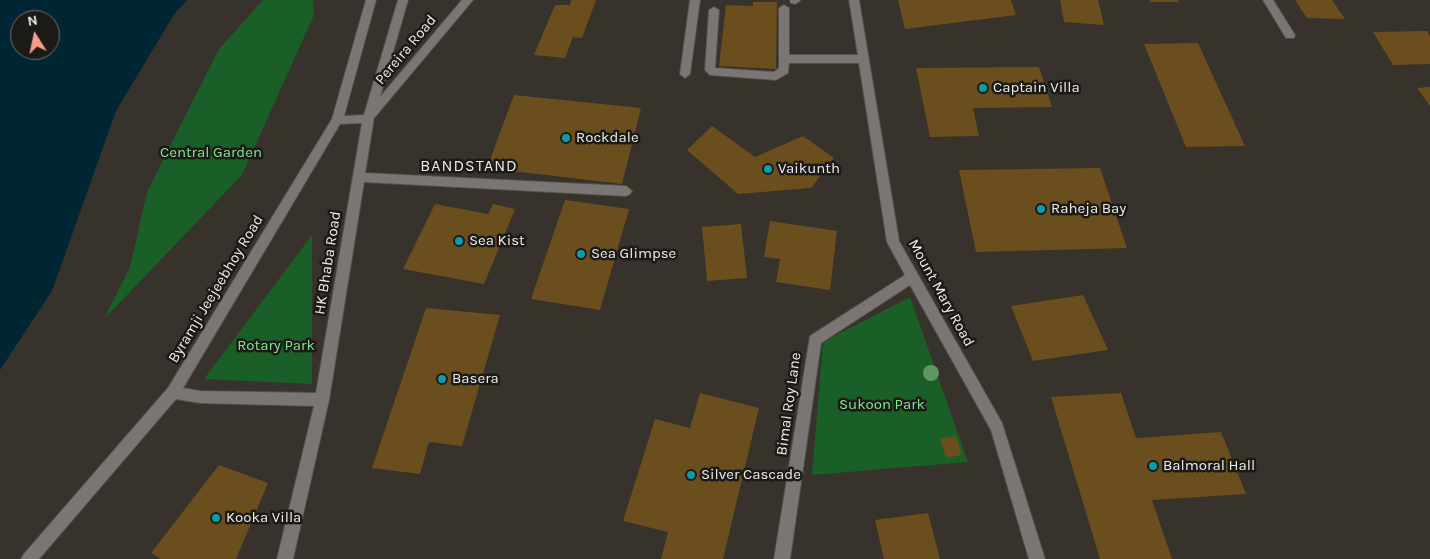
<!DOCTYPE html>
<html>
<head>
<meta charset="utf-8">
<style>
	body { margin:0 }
	#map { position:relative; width:1430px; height:559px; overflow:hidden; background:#37322b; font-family:Karla,sans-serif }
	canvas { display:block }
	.north { position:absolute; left:10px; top:10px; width:50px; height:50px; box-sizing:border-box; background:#1c1a17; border:1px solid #706e6a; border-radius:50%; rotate:350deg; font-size:14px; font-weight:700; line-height:20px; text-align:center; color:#efece7 }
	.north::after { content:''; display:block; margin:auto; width:18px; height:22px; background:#f49d8d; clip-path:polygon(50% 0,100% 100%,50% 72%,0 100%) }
</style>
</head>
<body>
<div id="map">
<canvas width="1430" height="559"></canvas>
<div class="north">N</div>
</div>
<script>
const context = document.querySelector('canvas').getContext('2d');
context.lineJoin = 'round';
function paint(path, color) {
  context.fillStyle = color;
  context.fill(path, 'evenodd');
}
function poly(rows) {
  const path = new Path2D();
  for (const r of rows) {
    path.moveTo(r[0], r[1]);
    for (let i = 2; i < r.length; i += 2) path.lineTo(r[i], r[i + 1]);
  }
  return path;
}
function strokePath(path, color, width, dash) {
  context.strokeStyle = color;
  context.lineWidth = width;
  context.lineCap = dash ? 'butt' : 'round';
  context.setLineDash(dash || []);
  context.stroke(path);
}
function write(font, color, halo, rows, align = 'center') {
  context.font = font + ' Karla,sans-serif';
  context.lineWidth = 5;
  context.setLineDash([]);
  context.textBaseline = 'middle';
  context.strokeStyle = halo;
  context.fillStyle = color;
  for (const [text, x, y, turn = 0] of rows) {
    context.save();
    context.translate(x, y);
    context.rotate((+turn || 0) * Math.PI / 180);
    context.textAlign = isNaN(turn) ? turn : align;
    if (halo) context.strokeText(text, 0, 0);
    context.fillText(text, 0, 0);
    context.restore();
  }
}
paint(poly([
	[263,0,313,0,314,15,242,175,104,319,130,267,147,192,219,49],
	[312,235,312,384,204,379],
	[910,297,968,462,812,475,823,342]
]), '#1a5f27');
paint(poly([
	[0,0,187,0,175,13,116,111,52,291,0,370],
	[20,20,50,20,50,50,20,50]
]), '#002634');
paint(poly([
	[571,0,596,0,582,38,573,37,565,58,534,55,555,5,570,5],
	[898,0,1011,0,1016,15,905,29],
	[1060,0,1098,0,1104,25,1064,22],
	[1150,0,1178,0,1179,2,1150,2],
	[1295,0,1332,0,1345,19,1307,18],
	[753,2,777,2,776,69,719,66,726,5,753,6],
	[1427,31,1430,36,1430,64,1393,65,1373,32],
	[1198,43,1245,146,1186,147,1144,44],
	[1039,67,1052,107,973,108,979,136,930,137,916,68],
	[1430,87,1430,106,1417,88],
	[514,95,641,108,622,184,487,168],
	[712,126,755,157,803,136,834,158,811,188,738,194,687,150],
	[1100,168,1127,248,976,252,959,170],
	[565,200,629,209,600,310,531,299],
	[435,204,488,214,493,204,515,209,484,284,403,269],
	[770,221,837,231,830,290,776,282,780,259,764,257],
	[741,224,747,278,707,281,702,227],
	[1083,295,1108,350,1033,361,1011,306],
	[426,308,500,315,462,446,429,442,420,474,372,468],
	[700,393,759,408,723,559,661,559,668,532,623,521,655,419,690,428],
	[1121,393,1136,438,1221,432,1246,494,1152,500,1172,559,1100,559,1051,397],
	[956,436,962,455,946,458,940,439],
	[219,465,268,483,236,559,161,559,151,553],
	[928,513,940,559,884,559,875,520]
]), '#6b4e1d');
const minor = poly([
	[366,0,376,0,344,116,364,115,398,0,408,0,380,97,462,0,473,0,374,118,365,173,626,186,632,191,630,194,626,196,364,182,329,400,293,559,277,559,314,406,200,403,176,399,39,559,21,559,24,554,168,388,332,119,366,0],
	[362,123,316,393,200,391,183,388,340,124,362,123],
	[690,0,700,0,690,74,685,78,680,74,690,0],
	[790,0,800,0,800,1,795,4,791,3,790,0],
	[849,0,859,0,899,241,1002,423,1045,559,1029,559,991,430,910,285,821,343,790,559,774,559,810,336,905,275,887,242,859,63,789,63,788,73,776,80,710,75,705,70,709,10,714,7,719,10,715,68,774,72,779,68,779,8,784,5,789,8,789,55,858,55,849,0],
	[1263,0,1273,0,1295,35,1294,38,1286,38,1263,0]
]);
strokePath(minor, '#545049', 2);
paint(minor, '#7a7674');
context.fillStyle = '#609662';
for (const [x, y] of [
	[931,373]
]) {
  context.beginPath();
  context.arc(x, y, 8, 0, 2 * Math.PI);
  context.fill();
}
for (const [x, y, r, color] of [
	[983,88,5,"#0f9aa8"],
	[566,138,5,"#0f9aa8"],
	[768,169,5,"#0f9aa8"],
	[1041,209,5,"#0f9aa8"],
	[459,241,5,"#0f9aa8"],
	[581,254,5,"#0f9aa8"],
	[442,379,5,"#0f9aa8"],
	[1153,466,5,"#0f9aa8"],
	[691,475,5,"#0f9aa8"],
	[216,518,5,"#0f9aa8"]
]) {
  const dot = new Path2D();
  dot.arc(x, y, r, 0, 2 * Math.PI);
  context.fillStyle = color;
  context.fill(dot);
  strokePath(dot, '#1c1a17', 2);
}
write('15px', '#efece7', '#1c1a17', [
	["Pereira Road",406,50,-50],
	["HK Bhaba Road",328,263,-81],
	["Byramji Jeejeebhoy Road",216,289,-59],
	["Mount Mary Road",941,293,61],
	["Bimal Roy Lane",789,404,-82]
]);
write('15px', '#efece7', '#1c1a17', [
	["Captain Villa",993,88],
	["Rockdale",576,138],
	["Vaikunth",778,169],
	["Raheja Bay",1051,209],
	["Sea Kist",469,241],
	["Sea Glimpse",591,254],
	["Basera",452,379],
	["Balmoral Hall",1163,466],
	["Silver Cascade",701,475],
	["Kooka Villa",226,518]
], 'left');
write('15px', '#82e88f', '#1c1a17', [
	["Central Garden",211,153],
	["Rotary Park",276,346],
	["Sukoon Park",882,405]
]);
context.letterSpacing = '1px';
write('16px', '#efece7', '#1c1a17', [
	["BANDSTAND",469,166]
]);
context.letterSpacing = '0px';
</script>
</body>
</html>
